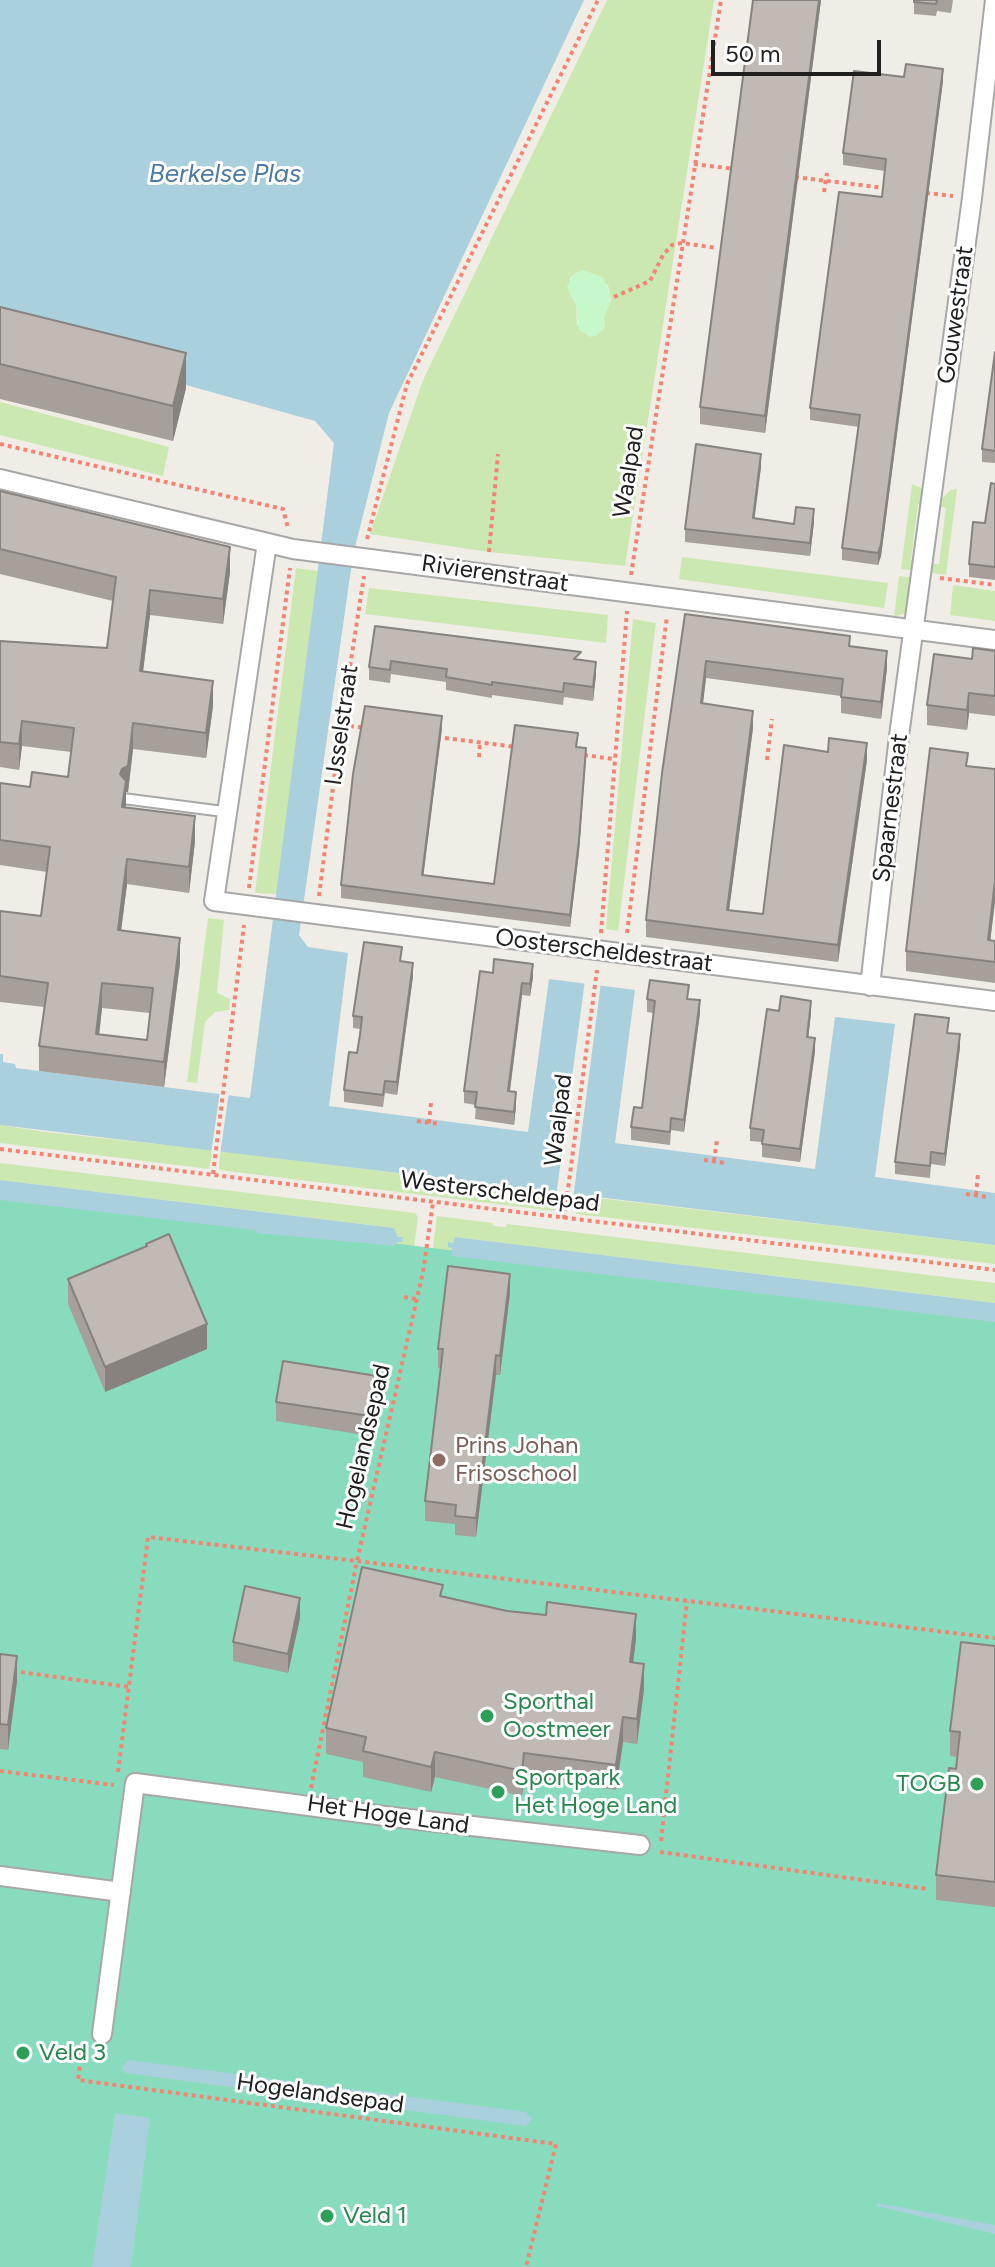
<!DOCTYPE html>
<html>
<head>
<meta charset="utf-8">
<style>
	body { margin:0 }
	#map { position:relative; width:995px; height:2267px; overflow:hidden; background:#f0ede7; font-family:Figtree,sans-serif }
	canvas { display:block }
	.scale { position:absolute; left:711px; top:40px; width:170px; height:36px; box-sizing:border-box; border:4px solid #202020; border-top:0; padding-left:10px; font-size:24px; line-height:28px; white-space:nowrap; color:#202020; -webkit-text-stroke:6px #fff; paint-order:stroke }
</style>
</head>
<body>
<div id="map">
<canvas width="995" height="2267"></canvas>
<div class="scale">50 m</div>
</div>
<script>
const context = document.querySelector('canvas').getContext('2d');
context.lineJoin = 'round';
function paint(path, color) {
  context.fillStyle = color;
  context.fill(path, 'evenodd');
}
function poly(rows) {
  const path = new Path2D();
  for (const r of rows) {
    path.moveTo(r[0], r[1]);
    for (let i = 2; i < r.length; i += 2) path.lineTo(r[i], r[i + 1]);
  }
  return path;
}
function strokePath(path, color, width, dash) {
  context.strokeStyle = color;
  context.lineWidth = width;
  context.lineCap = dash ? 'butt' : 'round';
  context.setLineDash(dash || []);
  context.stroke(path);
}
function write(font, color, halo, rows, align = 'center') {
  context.font = font + ' Figtree,sans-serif';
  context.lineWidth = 6;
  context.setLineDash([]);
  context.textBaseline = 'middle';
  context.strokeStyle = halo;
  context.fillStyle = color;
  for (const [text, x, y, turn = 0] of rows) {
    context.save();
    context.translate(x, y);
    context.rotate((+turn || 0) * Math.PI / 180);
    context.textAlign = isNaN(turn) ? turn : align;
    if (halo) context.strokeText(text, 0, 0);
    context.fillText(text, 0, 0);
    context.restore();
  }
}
paint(poly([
	[607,0,714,0,625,566,489,552,370,534,423,380],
	[577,272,608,285,611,300,604,316,577,325,576,305,570,294,570,278],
	[0,402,169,447,163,476,0,435],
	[912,484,921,488,925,495,924,504,918,504,911,560,917,561,916,571,901,569],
	[957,489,946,575,931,573,933,564,939,564,946,508,940,506,941,499,951,490],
	[682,557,888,583,884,608,679,579],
	[296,568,318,571,277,894,255,893],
	[899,576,915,578,910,608,905,613,894,617],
	[953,585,995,591,995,621,950,615],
	[369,588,608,615,606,643,365,614],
	[633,619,656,623,618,931,606,929],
	[208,918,224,920,217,993,230,999,229,1010,215,1012,205,1022,197,1083,187,1082],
	[0,1125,45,1132,213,1150,209,1169,0,1143],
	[220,1151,557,1193,554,1211,219,1170],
	[0,1163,415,1213,418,1217,412,1263,0,1200,398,1242,402,1242,402,1238,398,1237,394,1228,0,1180],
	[573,1195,995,1245,995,1264,577,1214,572,1207],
	[437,1216,493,1223,493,1226,506,1227,507,1224,995,1283,995,1303,455,1237,453,1243,449,1242,452,1248,452,1256,432,1254]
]), '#cae8af');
paint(poly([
	[583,270,603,277,610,294,610,304,604,316,605,328,596,336,590,337,579,330,576,305,567,287,573,275]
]), '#c7f8cb');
paint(poly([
	[0,1195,995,1317,995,2267,0,2267]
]), '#88dcbd');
paint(poly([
	[0,0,584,0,389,413,353,555,299,935,308,947,348,953,329,1106,528,1132,549,979,635,990,615,1143,815,1169,835,1017,895,1024,875,1177,995,1193,995,1245,0,1125,0,1054,3,1054,3,1062,15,1064,16,1068,250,1098,334,443,315,421,0,333],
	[0,1180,394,1228,398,1237,403,1237,402,1242,398,1242,394,1246,258,1233,255,1230,0,1200],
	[455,1237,995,1303,995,1322,452,1256,452,1248,448,1247,448,1242,453,1243],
	[128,2060,526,2112,532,2119,526,2126,125,2073,122,2067],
	[115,2113,150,2118,131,2267,92,2267],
	[877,2203,995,2225,995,2234,877,2206]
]), '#a9d0dc');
paint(poly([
	[585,980,601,982,573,1199,556,1197],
	[220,1091,229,1092,220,1155,211,1154]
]), '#f0ede7');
const service = poly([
	[127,799,227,812]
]);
const minor = poly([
	[0,479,293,549,995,640],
	[267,543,214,901,995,1001],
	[870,986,899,736,972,198,995,0],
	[0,1876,121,1892],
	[102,2034,135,1783,392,1817,640,1845]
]);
strokePath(service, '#a7a7a7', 13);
strokePath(minor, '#a7a7a7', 22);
strokePath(poly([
	[694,164,735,169],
	[795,177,885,188],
	[824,192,827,173],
	[926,193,953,196],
	[614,297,650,281,663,255,672,245,682,243,717,248],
	[0,444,283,509,288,528],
	[367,539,407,384,598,0],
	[489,552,498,454],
	[631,575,721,0],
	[940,578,995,585],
	[342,725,365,728],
	[437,737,516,747],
	[584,755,613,759],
	[479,757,480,742],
	[767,760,772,719],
	[249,888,290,568],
	[319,896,341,725,364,576],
	[601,933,627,611],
	[627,933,667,616],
	[417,1121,440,1124],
	[429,1123,431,1103],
	[0,1149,995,1270],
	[704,1160,725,1163],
	[714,1161,717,1140],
	[213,1174,244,925],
	[966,1194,987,1197],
	[976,1195,978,1174],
	[564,1219,597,970],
	[404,1297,416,1299],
	[13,1671,129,1687],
	[0,1771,114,1785],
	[118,1772,148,1537,357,1561,423,1272,433,1203],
	[311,1788,357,1561,995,1638],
	[661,1841,687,1601],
	[660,1852,928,1889],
	[83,2043,78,2080,556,2144,526,2267]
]), '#f58374', 4, [4, 4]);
strokePath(service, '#fff', 9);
strokePath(minor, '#fff', 18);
paint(poly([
	[821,0,765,433,700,424,700,407],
	[914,0,953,0,951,13,937,11,936,16,914,14],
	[904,77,943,81,881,556,878,565,842,560,842,548,859,427,810,420,810,408,882,197,885,171,843,165,843,153],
	[0,307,186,388,173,441,0,399],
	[995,352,995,463,982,462,982,449],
	[761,467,754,518,794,524,814,522,810,556,685,542,685,529],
	[995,484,995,580,969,577,969,564,985,523],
	[0,491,230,572,223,624,150,615,143,671,213,706,206,758,133,749,128,792,126,792,126,807,195,841,189,893,127,884,121,930,180,963,164,1087,39,1071,39,1046,44,1007,0,1002,0,911,41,916,47,872,0,865,0,783,30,787,68,777,71,752,22,746,19,770,0,767,0,641,107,648,113,601,0,574],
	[102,1008,150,1013,147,1040,99,1034],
	[685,614,850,646,887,668,881,719,841,713,841,696,706,678,703,703,753,728,729,910,763,914,867,760,838,962,646,937,646,920],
	[375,626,581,660,596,675,593,701,564,697,563,705,492,695,492,698,446,690,446,682,391,674,390,683,369,680,369,667],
	[995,651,995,716,969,713,967,730,927,725,927,705,972,659],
	[442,728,423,875,494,884,578,747,586,760,579,852,570,927,341,898,341,885],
	[968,766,995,769,995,901,990,941,995,941,995,983,906,971,906,951],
	[402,962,413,976,397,1095,385,1093,383,1107,344,1102,344,1090,357,1053,360,1029,353,1028,353,1016],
	[493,973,533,977,530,996,522,995,510,1091,516,1105,514,1125,475,1119,476,1105,464,1103,464,1091],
	[647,999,688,999,700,1013,684,1132,671,1130,670,1145,631,1140,631,1127,642,1108,654,1013,647,1012],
	[779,1011,811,1013,808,1037,815,1051,800,1162,762,1157,762,1142,750,1141,750,1128],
	[949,1033,960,1047,945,1166,931,1164,930,1178,895,1174,895,1162],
	[146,1244,207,1349,105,1392,68,1304,68,1279,146,1247],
	[510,1293,500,1375,496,1375,476,1537,455,1535,455,1524,425,1521,425,1501,441,1368,438,1368,438,1349],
	[377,1396,370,1436,276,1421,276,1402],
	[443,1596,636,1639,633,1663,644,1689,637,1744,623,1742,616,1790,524,1778,522,1796,435,1777,431,1792,363,1777,363,1762,326,1754,326,1728],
	[300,1618,288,1673,233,1661,233,1642],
	[995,1646,995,1907,936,1900,936,1875,957,1757,950,1756,950,1731],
	[0,1654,17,1681,8,1750,0,1749]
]), '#a69f9a');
paint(poly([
	[819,0,821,0,765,433,765,416],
	[943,69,943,81,881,556,878,565,878,553],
	[186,353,186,388,173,441,173,406],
	[761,454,761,467,753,531,753,518],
	[814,509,814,522,810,556,810,543],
	[230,547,230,572,223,624,223,599],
	[150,590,150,615,140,696,140,671],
	[887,651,887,668,881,719,881,702],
	[706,661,706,678,701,720,701,703],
	[596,662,596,675,593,701,593,687],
	[213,681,213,706,206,758,206,733],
	[969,693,969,713,967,730,967,710],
	[753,711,753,728,727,926,727,910],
	[442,716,442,728,422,887,422,875],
	[22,721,22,746,19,770,19,744],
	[133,723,133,749,128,792,126,792,126,806,122,832,122,807,120,774],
	[867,743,867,760,838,962,838,945],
	[586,748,579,852,570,927,570,915],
	[195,816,195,841,189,893,189,867],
	[127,859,127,884,118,955,118,930],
	[995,881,995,901,988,960,988,940],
	[180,938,180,963,164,1087,164,1062],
	[413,963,413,976,397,1095,397,1082],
	[533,964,533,977,530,996,530,984],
	[102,983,102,1008,97,1053,96,1034],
	[522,983,522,995,508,1104,508,1091],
	[700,1000,700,1013,684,1132,684,1120],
	[811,1001,811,1013,807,1050,807,1037],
	[960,1034,960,1047,945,1166,945,1154],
	[815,1038,815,1051,800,1162,800,1149],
	[516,1092,516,1105,514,1125,514,1112],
	[510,1274,510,1293,500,1375,500,1356],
	[207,1324,207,1349,105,1392,105,1367],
	[496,1355,496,1375,476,1537,476,1518],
	[377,1376,377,1396,370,1436,370,1416],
	[300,1598,300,1618,288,1673,288,1654],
	[636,1614,636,1639,630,1687,630,1662],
	[17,1656,17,1681,8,1750,8,1725],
	[644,1664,644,1689,637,1744,637,1719],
	[623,1717,623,1742,616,1790,616,1765],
	[435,1752,435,1777,431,1792,431,1767],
	[524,1753,524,1778,522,1796,522,1771]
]), '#87827d');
const building = poly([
	[753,0,819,0,765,416,700,407,753,0],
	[914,0,937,0,936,4,914,2,914,0],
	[906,64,943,69,881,544,878,553,842,548,860,415,810,408,839,192,882,197,886,159,843,153,854,71,904,77,906,64],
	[0,307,186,353,173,406,0,364,0,307],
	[995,352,995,451,982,449,995,352],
	[696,444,761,454,753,518,794,524,796,507,814,509,810,543,685,529,696,444],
	[991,483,995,484,995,567,969,564,973,522,985,523,991,483],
	[0,491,230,547,223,599,150,590,140,671,213,681,206,733,133,723,128,766,122,769,120,774,126,781,122,807,195,816,189,867,127,859,118,930,180,938,164,1062,39,1046,48,983,0,976,0,911,41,916,50,847,0,840,0,783,30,787,32,772,68,777,74,728,22,721,19,744,0,742,0,641,107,648,116,577,0,549,0,491],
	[102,983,153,988,147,1040,96,1034,102,983],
	[685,614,850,636,849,646,887,651,881,702,841,697,843,679,706,661,701,703,753,711,727,910,763,914,784,745,828,752,829,738,867,743,838,945,646,920,662,773,685,614],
	[375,626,581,652,574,659,596,662,593,687,564,683,563,692,492,682,492,685,446,677,447,669,391,661,390,670,369,667,375,626],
	[973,648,995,651,995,696,969,693,967,710,927,705,934,654,972,659,973,648],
	[365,706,442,716,422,875,494,884,515,725,578,733,576,747,586,748,579,840,570,915,341,885,353,774,365,706],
	[930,748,968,753,966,766,995,769,995,881,988,940,995,941,995,962,906,951,930,748],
	[364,942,402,947,400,961,413,963,397,1082,385,1081,383,1095,344,1090,349,1052,357,1053,360,1035,362,1017,353,1016,364,942],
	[494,959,533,964,530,984,522,983,508,1091,516,1092,514,1112,475,1107,477,1092,464,1091,480,971,493,973,494,959],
	[650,980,689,985,687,999,700,1000,684,1120,671,1118,670,1132,631,1127,634,1107,642,1108,655,1001,647,999,650,980],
	[781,996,811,1001,807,1037,815,1038,800,1149,762,1144,764,1130,750,1128,767,1009,779,1011,781,996],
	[915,1014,949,1018,947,1033,960,1034,945,1154,931,1152,930,1166,895,1162,915,1014],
	[169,1234,207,1324,105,1367,68,1279,147,1246,146,1244,169,1234],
	[448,1266,510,1274,500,1356,496,1355,476,1518,455,1516,456,1505,425,1501,443,1349,438,1349,448,1266],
	[283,1361,377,1376,370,1416,276,1402,283,1361],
	[362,1567,443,1585,440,1596,507,1611,546,1615,547,1602,636,1614,630,1662,644,1664,637,1719,623,1717,616,1765,524,1753,522,1771,435,1752,431,1767,363,1751,366,1737,326,1728,362,1567],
	[245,1586,300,1598,288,1654,233,1642,245,1586],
	[961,1642,995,1646,995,1882,936,1875,949,1768,956,1769,960,1732,950,1731,961,1642],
	[0,1654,17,1656,8,1725,0,1724,0,1654]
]);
paint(building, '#c1b9b3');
strokePath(building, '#87827d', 2);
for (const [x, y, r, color] of [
	[439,1460,8,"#8d6e63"],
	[487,1716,8,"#2e9e5b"],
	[977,1784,8,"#2e9e5b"],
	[498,1792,8,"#2e9e5b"],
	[23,2053,8,"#2e9e5b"],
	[327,2216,8,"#2e9e5b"]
]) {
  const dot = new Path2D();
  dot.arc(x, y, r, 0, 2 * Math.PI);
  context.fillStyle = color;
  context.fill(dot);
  strokePath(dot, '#fff', 3);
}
write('24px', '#202020', '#fff', [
	["Gouwestraat",956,315,-82],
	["Waalpad",629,472,-81],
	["Rivierenstraat",495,574,8],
	["IJsselstraat",342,725,-82],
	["Spaarnestraat",891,808,-83],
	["Oosterscheldestraat",604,951,7],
	["Waalpad",559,1120,-83],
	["Westerscheldepad",500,1192,7],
	["Hogelandsepad",364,1447,-77],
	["Het Hoge Land",388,1815,8],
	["Hogelandsepad",320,2094,8]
]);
write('24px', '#785e54', '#fff', [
	["Prins Johan",455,1446],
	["Frisoschool",455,1474]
], 'left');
write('24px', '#27864d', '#fff', [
	["Sporthal",503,1702],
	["Oostmeer",503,1730],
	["Sportpark",514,1778],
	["Het Hoge Land",514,1806],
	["TOGB",961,1784,"right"],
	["Veld 3",39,2053],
	["Veld 1",343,2216]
], 'left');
write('italic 26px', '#4c78a5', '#fff', [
	["Berkelse Plas",225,174]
]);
</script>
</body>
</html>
